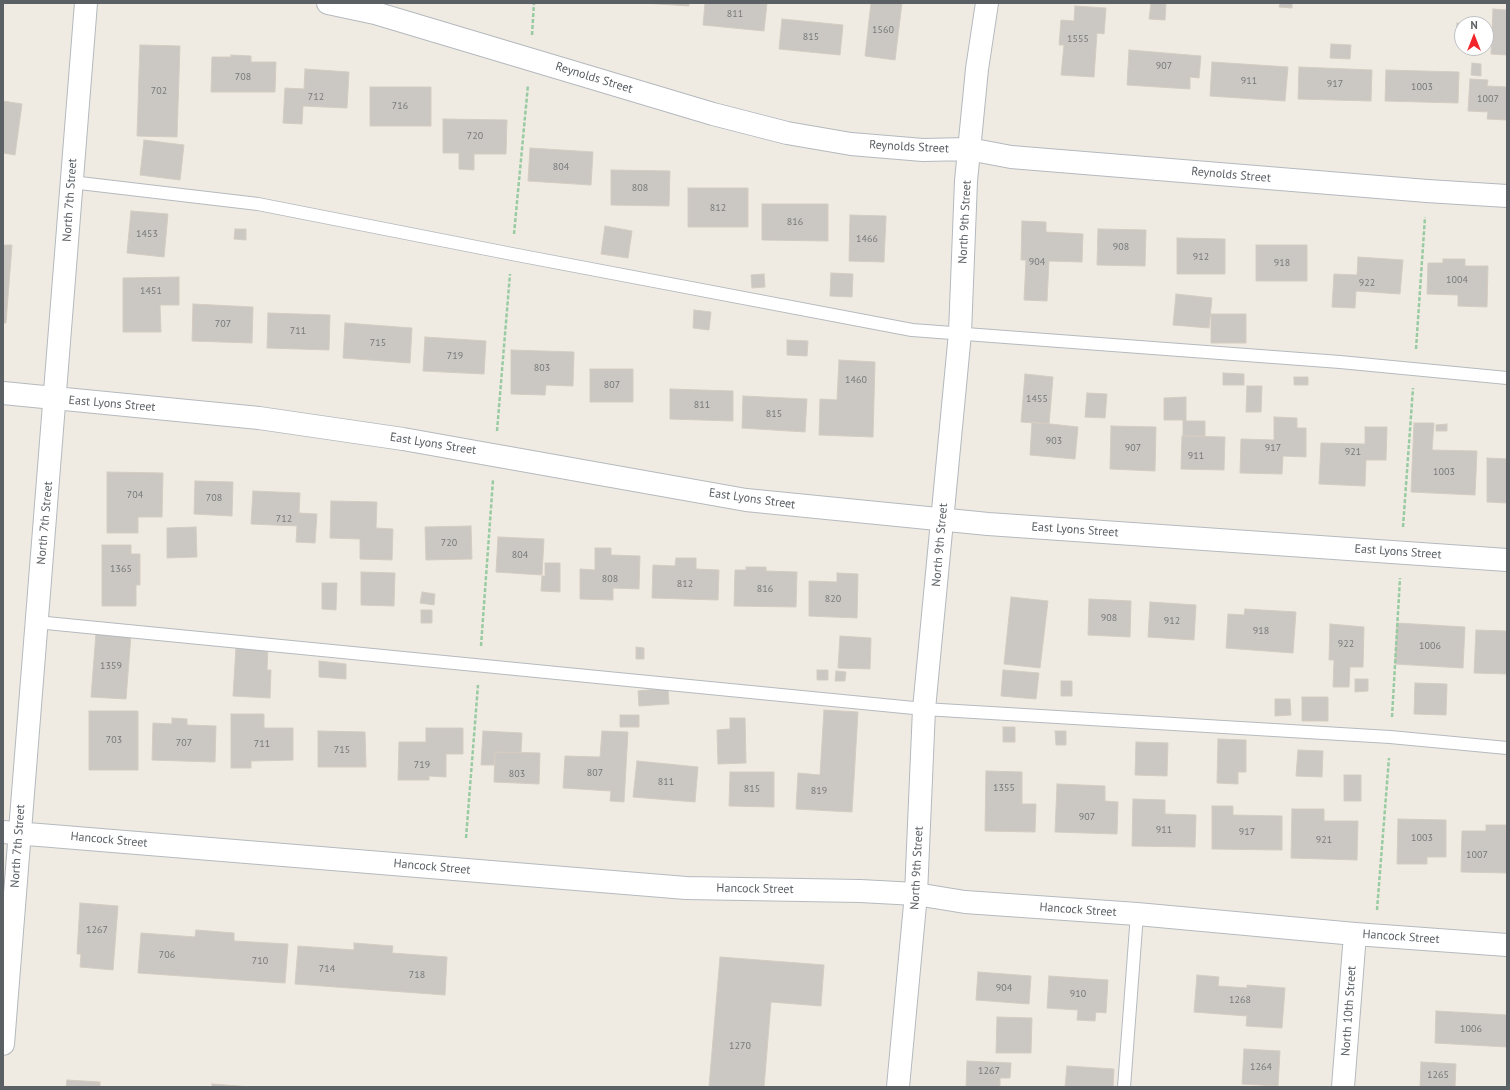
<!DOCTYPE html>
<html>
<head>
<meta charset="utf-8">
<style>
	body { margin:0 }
	#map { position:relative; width:1510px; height:1090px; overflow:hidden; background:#efebe3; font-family:"PT Sans",sans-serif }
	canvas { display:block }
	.frame { position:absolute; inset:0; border:4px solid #5b6064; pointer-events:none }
	.north { position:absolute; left:1454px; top:16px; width:40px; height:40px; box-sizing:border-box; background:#fff; border:1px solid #bdbfc1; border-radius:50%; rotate:0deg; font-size:11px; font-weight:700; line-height:16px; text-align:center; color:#5b6064 }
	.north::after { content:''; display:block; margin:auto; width:14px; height:18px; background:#f2252a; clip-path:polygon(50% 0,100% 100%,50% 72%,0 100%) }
</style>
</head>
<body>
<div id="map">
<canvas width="1510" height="1090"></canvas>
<div class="frame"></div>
<div class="north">N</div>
</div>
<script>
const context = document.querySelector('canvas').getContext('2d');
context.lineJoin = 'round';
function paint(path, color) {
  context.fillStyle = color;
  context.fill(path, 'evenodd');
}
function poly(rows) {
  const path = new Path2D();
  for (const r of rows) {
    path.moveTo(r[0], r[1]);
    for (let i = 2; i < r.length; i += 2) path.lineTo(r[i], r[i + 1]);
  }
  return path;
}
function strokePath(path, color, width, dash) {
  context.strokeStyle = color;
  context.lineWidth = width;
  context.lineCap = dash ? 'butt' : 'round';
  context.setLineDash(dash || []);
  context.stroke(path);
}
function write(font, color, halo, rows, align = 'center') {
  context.font = font + ' "PT Sans",sans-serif';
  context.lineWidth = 3;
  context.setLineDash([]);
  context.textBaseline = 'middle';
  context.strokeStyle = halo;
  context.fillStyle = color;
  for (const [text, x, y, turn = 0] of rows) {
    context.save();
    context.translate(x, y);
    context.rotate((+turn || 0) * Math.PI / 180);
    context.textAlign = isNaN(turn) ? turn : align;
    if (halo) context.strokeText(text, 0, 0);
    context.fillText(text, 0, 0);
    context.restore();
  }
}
const building = poly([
	[643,3,689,3,689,6,643,3],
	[705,3,767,3,764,31,703,25,705,3],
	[871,3,902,3,895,60,865,56,871,3],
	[1151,3,1166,3,1165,20,1149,19,1151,3],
	[1280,3,1292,3,1292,8,1279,7,1280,3],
	[1075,6,1106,8,1104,34,1097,33,1094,77,1061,75,1064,45,1059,45,1061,20,1074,21,1075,6],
	[1493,9,1507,10,1507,55,1491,54,1493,9],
	[782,19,843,25,840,55,779,49,782,19],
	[1457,23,1465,24,1462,24,1462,36,1456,35,1457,23],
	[1331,44,1351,45,1350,59,1330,58,1331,44],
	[140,45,180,46,177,137,137,136,140,45],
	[1129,50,1201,56,1199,78,1190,77,1190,89,1127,85,1129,50],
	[231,55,251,56,251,62,276,62,275,92,211,92,212,57,231,57,231,55],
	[1212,62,1288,67,1285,101,1210,96,1212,62],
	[1472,63,1481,64,1481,76,1471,75,1472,63],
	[1299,67,1372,70,1371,101,1298,99,1299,67],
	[305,69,349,72,347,108,303,106,302,124,283,123,285,88,304,89,305,69],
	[1386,70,1459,72,1458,103,1385,101,1386,70],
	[1470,79,1488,80,1487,86,1507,87,1507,120,1487,119,1488,112,1468,111,1470,79],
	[370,87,431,87,431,126,370,126,370,87],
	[3,101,22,104,15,155,3,153,3,101],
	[443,119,507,120,506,154,474,154,474,170,459,169,459,153,443,153,443,119],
	[144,140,184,145,180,180,140,175,144,140],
	[530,148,593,152,591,185,528,181,530,148],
	[611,170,670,171,669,206,611,205,611,170],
	[688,188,748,188,748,227,688,227,688,188],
	[762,204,828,204,828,241,762,240,762,204],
	[131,211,168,214,164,257,127,253,131,211],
	[850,215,886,216,884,262,849,261,850,215],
	[1022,221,1046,222,1046,232,1083,234,1082,262,1049,261,1047,301,1024,300,1026,260,1021,260,1022,221],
	[605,226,632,231,628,258,601,254,605,226],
	[235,229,246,229,246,240,234,239,235,229],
	[1098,229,1146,230,1145,266,1097,265,1098,229],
	[1177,238,1225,239,1225,274,1177,274,1177,238],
	[3,245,12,245,6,323,3,323,3,245],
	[1256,245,1307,245,1307,281,1256,281,1256,245],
	[1358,257,1403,260,1400,294,1356,291,1355,308,1332,307,1334,274,1357,275,1358,257],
	[1443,259,1465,259,1465,266,1488,266,1487,307,1458,306,1458,295,1427,294,1428,263,1443,263,1443,259],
	[831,273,853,274,852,297,830,296,831,273],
	[764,274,765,287,752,288,751,275,764,274],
	[179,277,179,305,160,305,161,332,123,332,123,278,179,277],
	[1176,294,1212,298,1209,328,1173,325,1176,294],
	[193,304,253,307,252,343,192,341,193,304],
	[694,310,711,312,709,330,693,328,694,310],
	[268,313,330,315,329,350,267,348,268,313],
	[1211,314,1246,314,1246,343,1211,343,1211,314],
	[345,323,412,328,410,363,343,358,345,323],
	[425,337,486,341,484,374,423,371,425,337],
	[787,340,808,341,807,356,787,355,787,340],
	[511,350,574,352,573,386,546,385,545,395,511,394,511,350],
	[839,360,875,362,873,437,819,435,820,399,837,400,839,360],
	[590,369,633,369,633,402,590,402,590,369],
	[1223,373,1244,374,1244,385,1223,385,1223,373],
	[1025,374,1053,377,1049,424,1021,422,1025,374],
	[1294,377,1308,377,1308,385,1294,385,1294,377],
	[1247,386,1262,386,1261,412,1246,412,1247,386],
	[670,389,733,391,733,421,670,419,670,389],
	[1087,393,1107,394,1105,418,1085,417,1087,393],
	[743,396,807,399,805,432,742,428,743,396],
	[1186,397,1186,421,1205,421,1205,436,1183,436,1183,420,1164,420,1164,398,1186,397],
	[1274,417,1297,418,1297,428,1306,428,1306,457,1283,456,1282,474,1240,473,1241,439,1274,440,1274,417],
	[1032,422,1078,427,1075,459,1030,455,1032,422],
	[1414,423,1434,423,1432,450,1477,451,1475,495,1411,492,1414,423],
	[1447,424,1447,431,1436,431,1436,425,1447,424],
	[1111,426,1156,427,1155,471,1110,469,1111,426],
	[1365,427,1387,427,1386,460,1366,460,1365,486,1319,484,1321,443,1365,444,1365,427],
	[1182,436,1225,437,1224,470,1181,469,1182,436],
	[1487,458,1507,459,1507,503,1487,502,1487,458],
	[107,472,163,473,162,517,138,517,138,533,107,533,107,472],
	[195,481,233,482,232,516,194,514,195,481],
	[253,491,300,493,299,513,317,514,315,543,296,542,297,526,251,524,253,491],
	[331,501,377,502,376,528,393,529,392,560,360,559,360,539,330,538,331,501],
	[471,526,472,559,426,560,425,527,471,526],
	[196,527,197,557,167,558,167,528,196,527],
	[498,537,544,539,542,575,496,572,498,537],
	[102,545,131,545,131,554,140,554,140,585,136,585,136,606,102,606,102,545],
	[595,548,611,548,611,555,640,556,639,589,613,588,613,600,580,599,580,569,595,570,595,548],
	[676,558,696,558,696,569,719,570,718,600,652,598,653,565,675,566,676,558],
	[545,563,560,563,560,592,541,591,542,576,545,576,545,563],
	[746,567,766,567,766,571,797,572,796,607,734,606,735,570,746,570,746,567],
	[361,572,395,573,394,606,361,605,361,572],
	[837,573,858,574,857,618,809,616,809,581,837,582,837,573],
	[322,583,337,583,336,610,322,609,322,583],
	[422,592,435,594,434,605,420,603,422,592],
	[1011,597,1048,601,1040,668,1004,664,1011,597],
	[1089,599,1131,601,1130,637,1088,635,1089,599],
	[1150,602,1196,605,1194,640,1148,637,1150,602],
	[1245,609,1296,612,1293,653,1226,648,1228,614,1244,615,1245,609],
	[421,610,432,610,432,623,421,623,421,610],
	[1397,623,1465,627,1463,668,1395,664,1397,623],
	[1330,624,1364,627,1363,667,1350,667,1349,687,1333,687,1334,660,1329,660,1330,624],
	[1476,630,1507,631,1507,674,1474,673,1476,630],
	[96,633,131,635,126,699,91,697,96,633],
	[840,636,871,638,870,669,838,668,840,636],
	[236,647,268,648,267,670,271,670,270,698,233,696,236,647],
	[636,647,644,648,644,659,636,659,636,647],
	[319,661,346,664,346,679,319,677,319,661],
	[817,670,828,670,828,680,817,680,817,670],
	[1003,670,1039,673,1036,699,1001,696,1003,670],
	[836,671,846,672,845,681,835,681,836,671],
	[1355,679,1368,679,1368,691,1355,692,1355,679],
	[1061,681,1072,681,1072,696,1061,696,1061,681],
	[1415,683,1447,684,1446,715,1414,714,1415,683],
	[668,688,669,704,639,706,638,691,668,688],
	[1302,697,1328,697,1328,721,1302,721,1302,697],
	[1275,699,1290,699,1291,715,1275,716,1275,699],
	[824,710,858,712,852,812,796,809,798,773,820,775,824,710],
	[89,711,138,711,138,770,89,770,89,711],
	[231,714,264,714,264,728,293,728,293,760,251,761,251,768,231,768,231,714],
	[620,715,639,715,639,727,620,727,620,715],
	[172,718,187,719,187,725,216,726,215,762,152,760,153,723,172,724,172,718],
	[730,718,745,718,746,763,718,764,717,730,730,729,730,718],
	[1003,727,1015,727,1015,742,1003,742,1003,727],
	[426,728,463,728,463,754,446,754,446,777,429,776,429,780,398,780,399,742,426,742,426,728],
	[318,731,365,732,366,767,318,767,318,731],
	[483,731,522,733,521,753,495,752,495,765,481,765,483,731],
	[602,731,628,732,624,802,610,801,611,791,563,788,565,756,600,757,602,731],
	[1055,731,1066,731,1066,745,1056,745,1055,731],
	[1218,739,1246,740,1246,772,1238,772,1238,784,1217,783,1218,739],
	[1136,742,1168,743,1167,776,1135,775,1136,742],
	[1298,750,1323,751,1322,777,1296,776,1298,750],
	[495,752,540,753,539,784,494,782,495,752],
	[637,761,698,767,695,802,633,797,637,761],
	[986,771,1022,772,1022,804,1036,804,1035,832,985,831,986,771],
	[730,772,774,772,774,807,729,806,730,772],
	[1344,775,1361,775,1361,801,1344,801,1344,775],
	[1057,784,1105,786,1105,801,1118,802,1117,834,1055,832,1057,784],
	[1133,799,1165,800,1165,814,1196,815,1195,847,1132,846,1133,799],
	[1212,806,1233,806,1233,815,1282,816,1282,850,1212,849,1212,806],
	[1292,809,1324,809,1324,821,1358,821,1357,860,1291,858,1292,809],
	[1398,819,1446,820,1446,857,1427,857,1427,864,1397,864,1398,819],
	[1486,825,1506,825,1507,873,1461,872,1462,831,1486,831,1486,825],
	[80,903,118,906,113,970,80,967,81,954,77,954,80,903],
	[196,930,234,933,234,941,288,944,285,983,138,973,141,933,195,937,196,930],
	[354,943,393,946,392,953,447,957,445,995,295,984,298,946,354,950,354,943],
	[720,957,824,965,821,1006,771,1002,764,1087,709,1087,720,957],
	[978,972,1031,976,1029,1004,976,1000,978,972],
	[1197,975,1219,977,1218,986,1247,988,1247,985,1285,988,1282,1028,1246,1026,1247,1016,1194,1012,1197,975],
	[1049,976,1108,980,1106,1013,1096,1012,1095,1021,1077,1020,1078,1010,1047,1008,1049,976],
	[1436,1011,1507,1015,1507,1047,1435,1043,1436,1011],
	[997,1017,1032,1018,1031,1053,996,1053,997,1017],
	[1244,1049,1280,1051,1278,1086,1242,1084,1244,1049],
	[967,1061,1011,1063,1010,1078,1000,1078,1000,1087,966,1087,967,1061],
	[1421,1062,1456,1064,1455,1087,1420,1087,1421,1062],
	[1067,1066,1114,1069,1113,1087,1065,1087,1067,1066],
	[67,1080,100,1082,100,1087,66,1087,67,1080],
	[212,1084,251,1087,212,1087,212,1084]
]);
paint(building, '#cbc7c2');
strokePath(building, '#d4ccc1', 1);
const lane = poly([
	[71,182,258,204,512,254,912,330,1340,362,1507,378],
	[36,622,924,709,1390,737,1507,748],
	[1124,1087,1137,914]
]);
const street = poly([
	[3,393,259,418,403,439,746,500,988,524,1507,560],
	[3,832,686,888,860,891,916,894,965,902,1137,914,1355,934,1507,945],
	[3,1044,86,3],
	[1343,1087,1355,934]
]);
const secondary = poly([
	[328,3,375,13,713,114,787,133,851,144,923,150,969,149,1011,157,1427,191,1507,196],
	[898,1087,916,894,924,709,960,333,966,181,977,69,987,3]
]);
strokePath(lane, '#b5babe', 14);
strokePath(street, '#b5babe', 24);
strokePath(secondary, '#b4b9be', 24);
strokePath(poly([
	[532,35,534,3],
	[514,234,528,85],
	[1416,349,1425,217],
	[497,431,510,274],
	[1403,527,1413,388],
	[481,646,493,480],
	[1392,717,1400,578],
	[466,838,478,685],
	[1377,910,1389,758]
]), '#98cba1', 2.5, [4, 2]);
strokePath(lane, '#fff', 12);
strokePath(street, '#fff', 22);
strokePath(secondary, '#fff', 22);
write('10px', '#777a7c', null, [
	["811",735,14],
	["1560",883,30],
	["815",811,37],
	["1555",1078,39],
	["907",1164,66],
	["708",243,77],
	["911",1249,81],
	["917",1335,84],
	["1003",1422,87],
	["702",159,91],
	["712",316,97],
	["1007",1488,99],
	["716",400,106],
	["720",475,136],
	["804",561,167],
	["808",640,188],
	["812",718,208],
	["816",795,222],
	["1453",147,234],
	["1466",867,239],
	["908",1121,247],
	["912",1201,257],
	["904",1037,262],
	["918",1282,263],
	["1004",1457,280],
	["922",1367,283],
	["1451",151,291],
	["707",223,324],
	["711",298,331],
	["715",378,343],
	["719",455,356],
	["803",542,368],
	["1460",856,380],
	["807",612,385],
	["1455",1037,399],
	["811",702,405],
	["815",774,414],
	["903",1054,441],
	["907",1133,448],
	["917",1273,448],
	["921",1353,452],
	["911",1196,456],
	["1003",1444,472],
	["704",135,495],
	["708",214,498],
	["712",284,519],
	["720",449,543],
	["804",520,555],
	["1365",121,569],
	["808",610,579],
	["812",685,584],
	["816",765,589],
	["820",833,599],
	["908",1109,618],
	["912",1172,621],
	["918",1261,631],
	["922",1346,644],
	["1006",1430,646],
	["1359",111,666],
	["703",114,740],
	["707",184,743],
	["711",262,744],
	["715",342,750],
	["719",422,765],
	["807",595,773],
	["803",517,774],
	["811",666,782],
	["1355",1004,788],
	["815",752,789],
	["819",819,791],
	["907",1087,817],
	["911",1164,830],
	["917",1247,832],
	["1003",1422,838],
	["921",1324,840],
	["1007",1477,855],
	["1267",97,930],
	["706",167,955],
	["710",260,961],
	["714",327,969],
	["718",417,975],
	["904",1004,988],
	["910",1078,994],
	["1268",1240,1000],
	["1006",1471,1029],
	["1270",740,1046],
	["1264",1261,1067],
	["1267",989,1071],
	["1265",1438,1075]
]);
write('12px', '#5b6064', '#fff', [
	["Reynolds Street",594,78,17],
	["Reynolds Street",909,147,3],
	["Reynolds Street",1231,175,5],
	["North 7th Street",70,200,-86],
	["North 9th Street",965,222,-87],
	["East Lyons Street",112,404,5],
	["East Lyons Street",433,444,9],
	["East Lyons Street",752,499,8],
	["North 7th Street",45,523,-85],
	["East Lyons Street",1075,530,4],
	["North 9th Street",940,545,-85],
	["East Lyons Street",1398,552,4],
	["Hancock Street",109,840,5],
	["North 7th Street",18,846,-86],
	["Hancock Street",432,867,5],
	["North 9th Street",917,868,-87],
	["Hancock Street",755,889,1],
	["Hancock Street",1078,910,4],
	["Hancock Street",1401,937,4],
	["North 10th Street",1349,1011,-86]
]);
</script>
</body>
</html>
